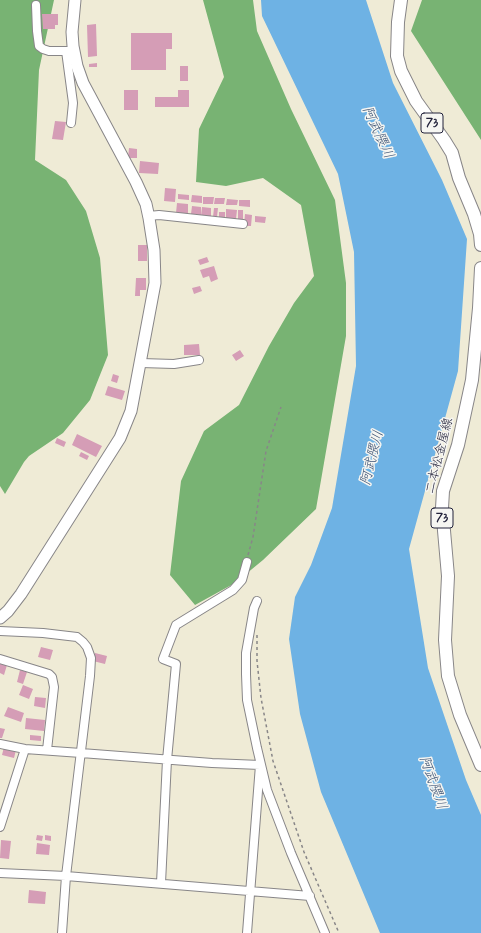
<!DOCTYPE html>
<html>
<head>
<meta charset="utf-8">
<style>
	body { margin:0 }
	canvas { display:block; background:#efebd6 }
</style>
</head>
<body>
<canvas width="481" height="933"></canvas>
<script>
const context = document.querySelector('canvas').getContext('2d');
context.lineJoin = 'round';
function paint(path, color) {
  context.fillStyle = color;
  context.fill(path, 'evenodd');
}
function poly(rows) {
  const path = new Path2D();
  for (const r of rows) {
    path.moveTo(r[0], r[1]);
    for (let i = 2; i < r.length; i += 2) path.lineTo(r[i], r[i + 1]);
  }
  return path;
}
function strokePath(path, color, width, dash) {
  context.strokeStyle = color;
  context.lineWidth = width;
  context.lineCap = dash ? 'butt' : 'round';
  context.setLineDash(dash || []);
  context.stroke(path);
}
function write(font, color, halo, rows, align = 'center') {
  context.font = font + ' Mynerve,"Klee One",sans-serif';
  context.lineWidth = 3;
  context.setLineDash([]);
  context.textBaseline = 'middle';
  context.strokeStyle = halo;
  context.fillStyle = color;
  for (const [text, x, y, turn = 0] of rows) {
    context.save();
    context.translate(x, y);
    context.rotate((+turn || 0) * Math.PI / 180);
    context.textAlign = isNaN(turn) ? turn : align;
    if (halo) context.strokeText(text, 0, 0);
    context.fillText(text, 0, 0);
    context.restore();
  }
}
paint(poly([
	[0,0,54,0,39,70,35,160,66,180,86,211,100,258,108,355,90,400,63,433,29,456,24,462,5,494,0,486],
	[203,0,253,0,257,31,291,109,335,200,346,283,346,336,316,509,263,560,235,583,195,605,170,575,181,481,204,431,239,405,269,346,294,303,314,276,301,205,263,178,226,186,196,182,199,129,224,77],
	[422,0,481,0,481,140,411,31]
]), '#78b373');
paint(poly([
	[261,0,366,0,393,83,442,180,467,239,458,371,409,549,428,668,466,780,481,815,481,933,380,933,321,792,300,714,289,639,295,597,311,565,332,508,356,366,354,252,338,174,262,16]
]), '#6eb2e4');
paint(poly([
	[42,14,58,14,58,25,55,25,55,29,43,29],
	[96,24,97,56,88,57,87,25],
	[131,33,172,33,172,49,166,49,166,70,131,70],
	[97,63,97,67,89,67,89,64],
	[180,66,188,66,188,81,180,81],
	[124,90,138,90,138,110,124,110],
	[178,90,189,90,189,107,155,107,155,97,178,97],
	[55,121,66,122,63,140,52,139],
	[129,148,137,149,137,158,128,158],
	[140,161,159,163,158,174,139,173],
	[165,188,176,189,175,202,164,201],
	[178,194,189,195,189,200,178,199],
	[192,195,202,196,202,203,191,202],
	[203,197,214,197,213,204,203,204],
	[215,198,225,198,224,204,214,204],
	[227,199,238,200,237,205,226,205],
	[239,200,250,200,250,207,239,206],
	[177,203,188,204,188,213,176,213],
	[192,206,201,207,201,215,191,214],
	[202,207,211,208,211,216,201,216],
	[214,208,218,208,217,217,213,217],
	[226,209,237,210,236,219,226,218],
	[238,210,243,210,243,221,238,220],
	[219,212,225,212,225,218,219,218],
	[245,214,252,215,251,226,244,226],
	[255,216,266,217,265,223,255,222],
	[138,245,147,245,147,261,138,261],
	[207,257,209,262,200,265,198,260],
	[214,266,218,279,211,282,209,276,203,278,200,270],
	[136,278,146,278,146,290,140,290,140,296,135,296],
	[200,286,202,291,194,294,192,288],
	[199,344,200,355,184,355,184,345],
	[240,350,244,356,236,361,232,355],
	[113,374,119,376,117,383,111,381],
	[108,386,125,391,122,400,105,395],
	[77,434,102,446,96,457,72,445],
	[57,438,66,442,64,447,55,443],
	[81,452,89,456,87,460,79,456],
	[41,647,53,650,50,660,38,657],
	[95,653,107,656,105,664,93,661],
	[0,663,7,665,4,675,0,673],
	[20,670,27,672,23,684,17,682],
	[23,685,33,689,29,699,19,695],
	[35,697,46,698,45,708,34,706],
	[8,707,24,713,21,722,4,716],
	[26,718,45,720,44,731,25,729],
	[0,728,5,729,2,738,0,738],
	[30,735,41,736,41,741,30,740],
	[4,747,16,750,14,758,2,755],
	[37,835,43,836,42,841,36,840],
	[45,835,51,836,51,841,45,840],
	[1,840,11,841,9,859,0,858],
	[37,843,50,845,49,855,36,854],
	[29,890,46,892,45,904,28,903]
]), '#d59db6');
const street = poly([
	[36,5,37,31,39,46,43,49,49,51,74,51],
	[66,51,73,103,71,123],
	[149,216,159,215,243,224],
	[141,363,174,364,199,360],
	[257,601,254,608,246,653,246,674,247,700,257,748,267,790,291,853,325,933],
	[0,631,43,633,77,637,83,642,87,647,91,658,90,676,66,876,62,933],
	[0,659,49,674,52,677,54,687,47,750],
	[0,744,25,749,81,753,212,763,260,765,247,933],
	[0,827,25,749],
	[0,873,66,876,310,896],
	[161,883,167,760,176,664,163,659,176,625,233,590,242,580,247,562]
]);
const secondary = poly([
	[0,618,8,611,21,594,120,438,131,411,155,283,154,250,149,218,146,204,136,182,83,83,77,66,73,46,72,32,75,0]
]);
const primary = poly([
	[401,0,398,22,397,56,401,71,416,101,444,140,452,153,459,178,474,214,480,234,481,245],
	[481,268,479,308,472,380,458,445,443,491,442,508,448,576,445,640,448,676,460,715,481,765]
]);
strokePath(street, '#888688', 10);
strokePath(secondary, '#888688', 13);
strokePath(primary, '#888688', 14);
strokePath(poly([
	[248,555,253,537,266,451,281,407],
	[257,635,257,661,261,698,273,761,304,852,339,933]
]), '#888688', 1.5, [3, 3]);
strokePath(street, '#fff', 8);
strokePath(secondary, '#fff', 11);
strokePath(primary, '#fff', 12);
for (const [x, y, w] of [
	[432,123,22],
	[442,518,22]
]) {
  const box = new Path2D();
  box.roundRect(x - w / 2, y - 10, w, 20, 3);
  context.fillStyle = '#f6f6f2';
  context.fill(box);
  strokePath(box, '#22223b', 1);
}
write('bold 12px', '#22223b', null, [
	["73",432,123],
	["73",442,518]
]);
write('13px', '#22223b', '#f6f6f2', [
	["二本松金屋線",440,456,-76]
]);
write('italic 14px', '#3d5476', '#f6f6f2', [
	["阿武隈川",377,133,65],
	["阿武隈川",373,458,-76],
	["阿武隈川",432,783,70]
]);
</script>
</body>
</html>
